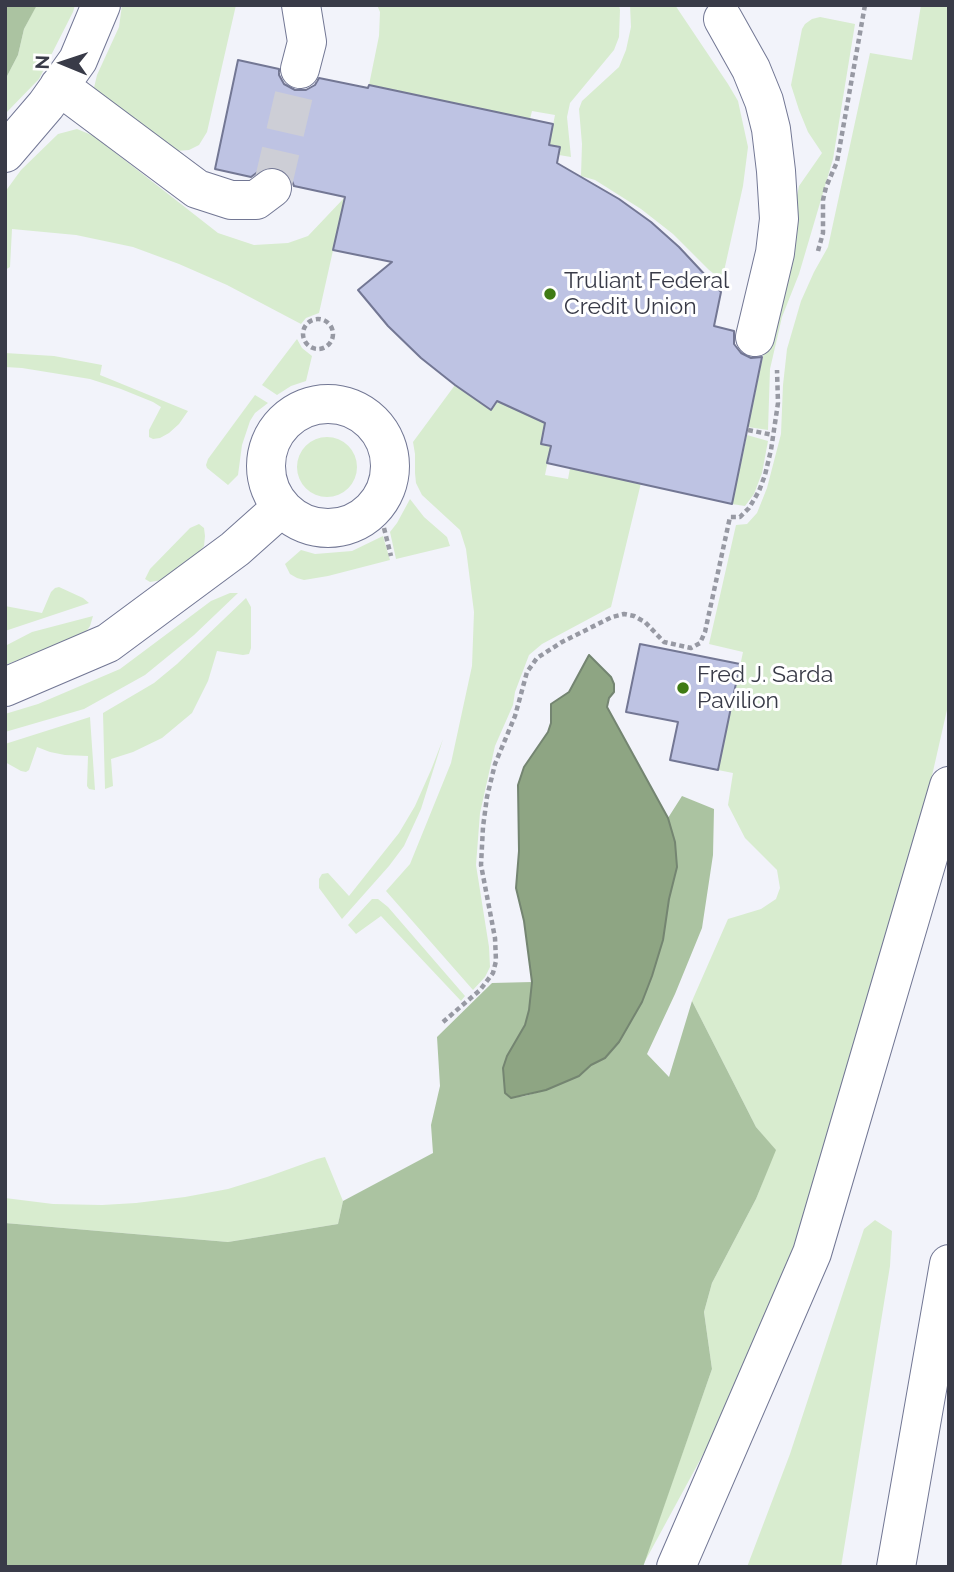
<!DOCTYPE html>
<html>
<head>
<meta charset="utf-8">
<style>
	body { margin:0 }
	#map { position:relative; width:954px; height:1572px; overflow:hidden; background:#f2f3fa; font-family:Raleway,sans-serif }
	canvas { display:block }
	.frame { position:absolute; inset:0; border:7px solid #393b48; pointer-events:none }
	.north { position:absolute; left:28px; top:28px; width:70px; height:70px; -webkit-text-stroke:5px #fff; paint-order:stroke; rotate:272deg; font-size:19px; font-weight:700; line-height:28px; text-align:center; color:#393b48 }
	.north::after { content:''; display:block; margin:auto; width:24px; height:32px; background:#393b48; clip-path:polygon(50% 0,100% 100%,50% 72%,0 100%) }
</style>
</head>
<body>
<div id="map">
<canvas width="954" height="1572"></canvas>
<div class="frame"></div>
<div class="north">N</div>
</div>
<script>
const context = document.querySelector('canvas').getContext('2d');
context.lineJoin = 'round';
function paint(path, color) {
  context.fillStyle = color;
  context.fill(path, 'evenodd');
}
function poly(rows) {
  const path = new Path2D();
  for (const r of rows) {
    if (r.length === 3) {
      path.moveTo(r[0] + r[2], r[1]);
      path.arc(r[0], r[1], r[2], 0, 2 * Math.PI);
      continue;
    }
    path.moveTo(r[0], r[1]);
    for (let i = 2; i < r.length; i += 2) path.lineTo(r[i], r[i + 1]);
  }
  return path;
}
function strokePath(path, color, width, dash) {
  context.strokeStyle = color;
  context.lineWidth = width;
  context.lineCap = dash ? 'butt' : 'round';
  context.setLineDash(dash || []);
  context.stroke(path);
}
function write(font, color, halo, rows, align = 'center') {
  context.font = font + ' Raleway,sans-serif';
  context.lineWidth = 6;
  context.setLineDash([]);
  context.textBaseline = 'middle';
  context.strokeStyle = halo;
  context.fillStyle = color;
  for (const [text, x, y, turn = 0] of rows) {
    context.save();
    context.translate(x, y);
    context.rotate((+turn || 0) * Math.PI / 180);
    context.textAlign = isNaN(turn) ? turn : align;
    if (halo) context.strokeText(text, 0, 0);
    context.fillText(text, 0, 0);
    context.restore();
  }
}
paint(poly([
	[75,5,73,12,39,79,5,114,5,80,18,55,24,29,36,6],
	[122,5,236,5,207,132,199,145,189,150,176,151,93,92,97,75,119,27],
	[377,5,619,5,620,10,619,37,614,50,570,103,567,117,571,157,559,155,560,147,549,145,555,115,532,111,530,119,369,85,379,36,380,12],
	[630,5,675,5,728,84,738,101,748,147,743,186,722,280,709,270,673,234,641,209,595,180,581,176,582,144,579,109,582,101,619,67,626,50,631,27],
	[921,5,949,5,949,701,914,855,812,1198,756,1357,643,1565,712,1369,704,1312,712,1283,756,1199,775,1150,756,1127,692,1001,728,919,761,909,776,899,780,888,777,870,745,838,728,805,733,773,718,770,743,652,709,644,736,525,747,524,757,513,767,488,781,434,783,385,787,349,801,301,814,272,828,247,870,53,912,60],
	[820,17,855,24,833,159,799,274,782,317,770,369,768,430,748,427,799,186,822,153,808,132,799,110,791,85,802,29,805,24,812,19],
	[77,129,94,136,218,233,254,245,288,243,308,236,345,197,319,313,306,318,301,324,227,285,179,264,133,247,76,235,12,229,10,267,5,270,5,192,21,170,58,134],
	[297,339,302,348,312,356,306,381,291,386,277,395,262,385],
	[5,353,54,356,102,365,100,375,188,411,179,424,169,433,160,438,153,439,149,437,149,430,161,407,153,402,121,389,90,379,22,368,5,367],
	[455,385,491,410,498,400,509,407,545,423,551,446,545,475,568,479,570,468,641,483,611,607,542,644,529,655,515,692,513,705,495,746,480,813,476,865,489,947,490,967,485,977,473,990,386,891,410,864,451,763,472,666,474,612,466,549,460,530,422,495,416,483,415,473,415,454,413,442],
	[255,395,268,403,255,413,250,421,242,445,238,475,228,485,207,468,206,465,208,459],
	[747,435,768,441,762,473,754,494,745,506,732,504],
	[327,467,30],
	[410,499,424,517,447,537,450,546,396,559,390,532,397,523],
	[199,524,204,528,205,536,204,546,198,553,162,580,150,582,145,579,150,569,190,528],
	[383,536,390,560,328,576,304,580,297,578,290,574,285,564,301,550,315,554,352,551],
	[59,587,83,598,89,603,5,631,5,606,42,613,51,592,55,588],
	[230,593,238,593,194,635,145,675,84,709,5,732,5,714,38,704,120,669,211,601],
	[246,598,251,607,251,648,249,654,243,655,217,651,208,681,192,713,162,738,133,752,111,759,113,786,105,789,103,713,154,683,177,664],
	[93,616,90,626,83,636,5,665,5,646,32,632],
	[90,717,95,790,89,789,87,786,88,756,65,755,50,752,37,747,29,770,26,772,21,771,5,762,5,744],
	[443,739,421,809,404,846,389,866,342,919,319,888,319,879,322,874,328,873,349,896,399,833,415,806,431,770],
	[372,899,378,899,388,907,465,996,461,1001,381,916,356,934,348,925],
	[325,1157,343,1201,338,1224,228,1242,5,1223,5,1198,53,1204,102,1205,136,1203,185,1197,228,1189,267,1177,317,1159],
	[875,1220,892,1231,890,1266,841,1567,747,1567,790,1454,864,1229]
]), '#d8eccf');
paint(poly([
	[5,5,37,5,24,29,18,55,5,80],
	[682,796,714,809,713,855,702,928,675,994,647,1054,669,1077,692,1001,756,1127,776,1150,756,1199,712,1283,704,1312,712,1369,643,1567,5,1567,5,1223,228,1242,338,1224,343,1201,433,1153,431,1125,440,1086,437,1037,492,983,532,982,529,1010,525,1025,507,1056,511,1098,525,1096,546,1090,579,1076,591,1065,605,1058,619,1042,642,1002,652,976,663,940,669,899,677,867,675,842,668,818]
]), '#abc3a1');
const water = poly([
	[589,655,611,677,614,684,614,692,609,698,607,707,668,818,675,842,677,867,669,899,663,940,652,976,642,1002,619,1042,605,1058,591,1065,579,1076,546,1090,511,1098,505,1093,503,1068,507,1056,525,1025,529,1010,532,982,524,921,516,888,519,851,518,785,524,767,548,732,551,723,551,704,569,692,589,655]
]);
paint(water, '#8ea583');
strokePath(water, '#748571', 2);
const building = poly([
	[238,60,279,69,279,75,284,84,295,90,306,90,315,85,319,78,368,88,369,85,553,124,549,145,560,147,557,163,619,199,651,222,679,247,721,292,714,326,734,331,734,344,741,353,751,358,762,357,732,504,547,463,551,446,541,444,545,423,497,401,491,410,455,385,421,358,388,326,358,290,392,262,333,250,345,197,294,186,289,174,280,168,269,166,259,171,251,177,215,169,238,60],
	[640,644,740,664,718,770,670,760,678,722,626,712,640,644]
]);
paint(building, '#bec3e3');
strokePath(building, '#737794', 2);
strokePath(poly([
	[272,188,300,69]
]), '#cdced6', 38, [38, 19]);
const minor = poly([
	[723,19,751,69,764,101,771,129,776,171,779,219,775,253,755,337],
	[300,69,307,42,301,5],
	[59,86,197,189,231,200,256,200,272,188],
	[5,153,46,105,78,60,101,5],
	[328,466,62],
	[5,687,108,643,235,549,281,508]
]);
const highway = poly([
	[676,1567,812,1253,949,786],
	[896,1567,949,1264]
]);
strokePath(minor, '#727794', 40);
strokePath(highway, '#727794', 40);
strokePath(poly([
	[818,251,823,233,823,200,826,187,837,162,865,5],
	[318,334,15],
	[748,430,773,435],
	[384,528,391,556],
	[443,1022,480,990,493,973,496,961,495,938,481,865,483,827,487,797,495,764,515,716,527,672,537,658,562,642,612,617,624,614,634,616,645,622,664,642,691,648,700,643,705,632,730,517,740,517,749,508,759,491,765,475,771,450,778,403,777,370]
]), '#9799a3', 4.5, [5, 3.5]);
strokePath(minor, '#fff', 38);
strokePath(highway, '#fff', 38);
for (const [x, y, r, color] of [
	[550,294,7,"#3f7b14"],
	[683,688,7,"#3f7b14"]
]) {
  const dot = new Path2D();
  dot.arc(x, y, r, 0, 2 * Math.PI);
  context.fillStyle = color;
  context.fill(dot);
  strokePath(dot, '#fff', 2.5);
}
write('23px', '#393b48', '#fff', [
	["Truliant Federal",564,281],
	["Credit Union",564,307],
	["Fred J. Sarda",697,675],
	["Pavilion",697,701]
], 'left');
</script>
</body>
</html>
